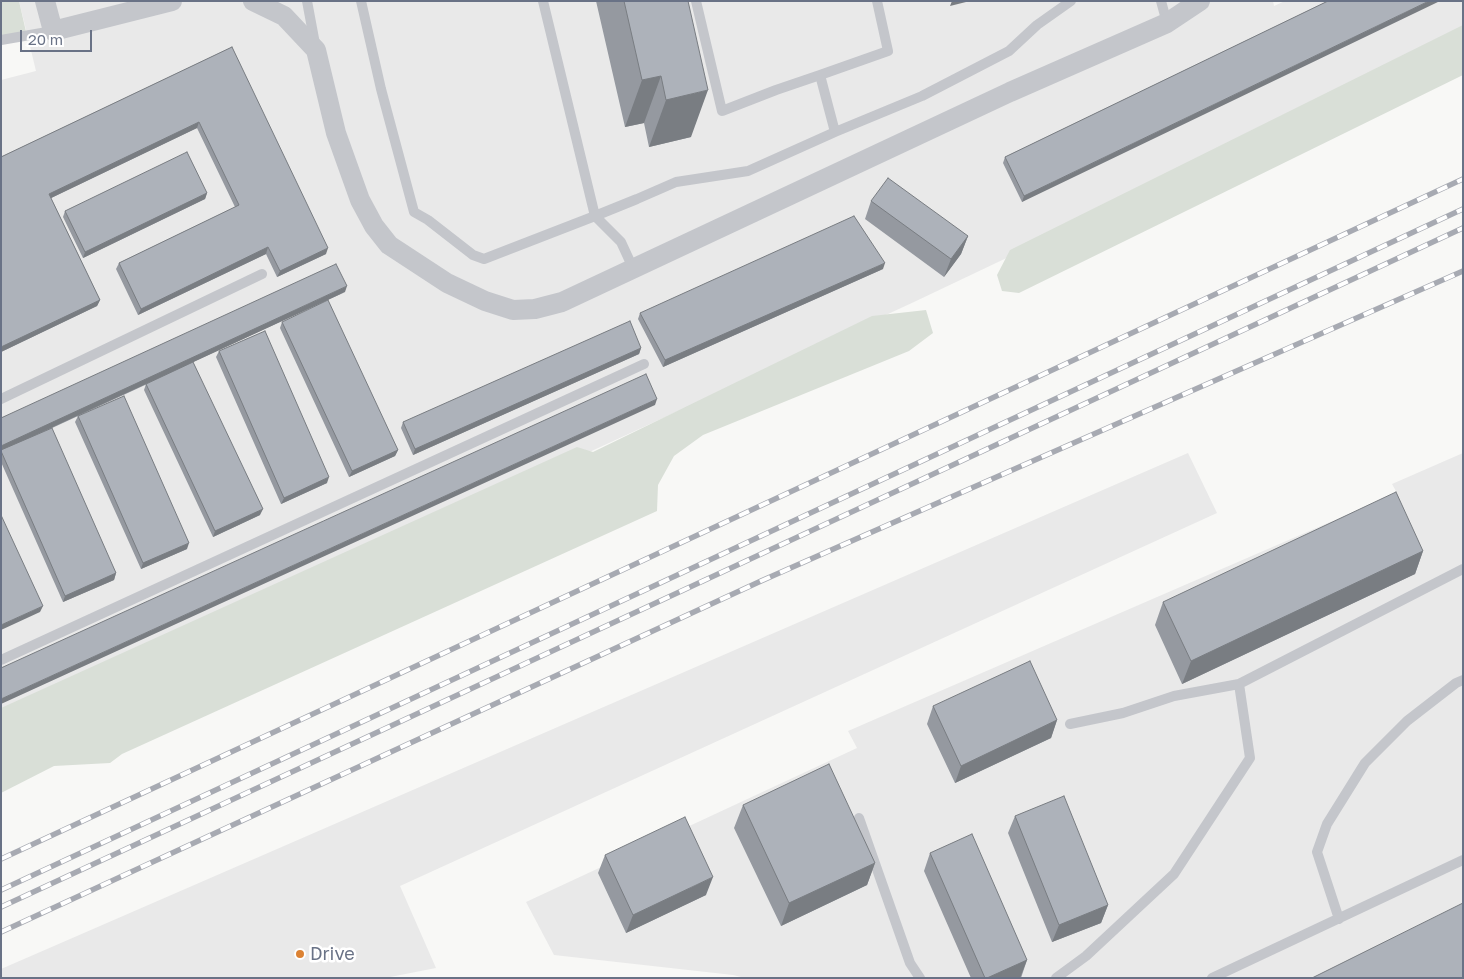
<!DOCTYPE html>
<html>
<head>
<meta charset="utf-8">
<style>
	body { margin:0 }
	#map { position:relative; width:1464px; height:979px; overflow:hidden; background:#f8f8f6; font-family:"Golos Text",sans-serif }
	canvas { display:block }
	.frame { position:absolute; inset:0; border:2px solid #697286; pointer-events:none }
	.scale { position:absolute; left:20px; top:30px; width:72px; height:22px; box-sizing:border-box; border:2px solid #697286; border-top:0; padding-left:6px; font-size:15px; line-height:18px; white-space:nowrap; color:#697286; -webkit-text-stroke:4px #fff; paint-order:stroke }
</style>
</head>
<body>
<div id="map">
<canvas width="1464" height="979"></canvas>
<div class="frame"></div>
<div class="scale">20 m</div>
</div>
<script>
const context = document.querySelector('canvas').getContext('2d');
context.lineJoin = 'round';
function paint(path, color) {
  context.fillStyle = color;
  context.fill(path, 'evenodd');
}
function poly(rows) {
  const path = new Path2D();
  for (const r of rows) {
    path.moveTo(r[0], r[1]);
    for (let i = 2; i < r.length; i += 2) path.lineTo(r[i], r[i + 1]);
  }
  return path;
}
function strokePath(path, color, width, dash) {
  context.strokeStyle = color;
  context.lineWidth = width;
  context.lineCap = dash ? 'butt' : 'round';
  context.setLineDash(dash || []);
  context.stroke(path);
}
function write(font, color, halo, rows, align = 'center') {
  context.font = font + ' "Golos Text",sans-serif';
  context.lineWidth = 5;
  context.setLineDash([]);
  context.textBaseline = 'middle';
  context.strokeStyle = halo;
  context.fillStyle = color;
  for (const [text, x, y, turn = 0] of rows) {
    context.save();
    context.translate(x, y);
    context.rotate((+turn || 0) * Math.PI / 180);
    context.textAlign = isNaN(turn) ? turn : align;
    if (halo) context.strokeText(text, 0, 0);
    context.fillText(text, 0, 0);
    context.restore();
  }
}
paint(poly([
	[19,1,1273,1,1274,6,1285,1,1463,1,1463,41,914,302,1,724,1,80,36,71],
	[1188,453,1217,513,400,886,436,968,385,978,1,978,1,969],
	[1463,453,1463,978,745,978,733,975,554,955,526,902,857,748,848,731,1397,493,1392,484]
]), '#e9e9e9');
paint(poly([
	[1,1,19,1,27,36,1,38],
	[1463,25,1463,75,1019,293,1002,291,997,275,1010,250],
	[926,310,933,333,909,351,703,435,674,456,658,485,657,511,122,754,110,763,54,766,1,793,1,708,577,447,593,452,872,316]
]), '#d9dfd7');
strokePath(poly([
	[307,1,315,44],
	[361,1,381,89,414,212,428,220,473,255,484,259,595,216,543,1],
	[696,1,722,111,776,90,820,75,835,132],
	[1161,1,1167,23],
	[1,40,53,31],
	[820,75,888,51,877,1],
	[633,268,621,242,595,216,637,199,676,182,748,171,835,132,922,96,1009,51,1037,25,1071,1],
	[1,399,262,274],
	[1,660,644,364],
	[1070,724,1123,713,1174,696,1239,684,1463,569],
	[859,818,910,963,920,978],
	[1339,919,1317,852,1327,824,1365,763,1407,721,1456,683,1463,680],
	[1056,978,1086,956,1174,874,1250,758,1239,684],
	[1212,978,1463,860]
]), '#c4c6cb', 10);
strokePath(poly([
	[45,1,53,31,172,1],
	[253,1,284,16,316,50,336,133,360,200,374,226,389,245,447,283,485,301,513,310,535,309,562,302,1010,92,1167,23,1200,1]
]), '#c4c6cb', 20);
const rail = poly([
	[1,859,1463,179],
	[1,890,1463,209],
	[1,907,1463,228],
	[1,932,761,581,1463,271]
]);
strokePath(rail, '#a7aab2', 5.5);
strokePath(rail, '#fff', 4, [11]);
paint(poly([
	[596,1,688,1,691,137,649,147,644,123,625,127],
	[1328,1,1022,202,1003,163,1005,157],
	[232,47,326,254,277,277,266,254,138,315,116,269,119,263,235,207,197,128,51,198,100,300,97,306,1,352,1,157],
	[207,193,205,199,83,258,63,217,65,211],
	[871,201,968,236,961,254,944,277,865,219],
	[883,269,663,367,638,319,640,313],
	[345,292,193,362,260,515,213,537,144,390,146,384,171,373,37,435,116,573,114,580,63,602,1,462,1,418],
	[282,322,398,450,395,456,349,477,280,328],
	[641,348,639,354,413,455,401,428,403,422],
	[219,351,327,483,281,504,216,357],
	[78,416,187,549,141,569,75,422],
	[1423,551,1415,574,1182,684,1155,625,1163,602],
	[933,706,1057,720,1051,738,955,783,927,724],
	[743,805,875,863,867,885,781,926,734,828],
	[1015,816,1108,905,1101,923,1052,942,1008,833],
	[930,853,1027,960,1021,978,971,978,924,871],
	[605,855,706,895,626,933,598,873]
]), '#9599a0');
paint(poly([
	[952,1,970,1,950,6],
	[1429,1,1440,1,1022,202,1024,196],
	[661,76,644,123,625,127,642,80],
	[708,90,691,137,649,147,666,100],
	[199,122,197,128,47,200,49,194],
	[207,193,205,199,83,258,85,252],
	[968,236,961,254,944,277,951,259],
	[268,247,266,254,138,315,141,309],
	[328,248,326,254,277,277,280,271],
	[885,263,883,269,663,367,665,360],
	[347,286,345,292,1,451,1,446],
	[100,300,97,306,1,352,1,347],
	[641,348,639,354,413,455,415,449],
	[657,399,655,405,1,704,1,699],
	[398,450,395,456,349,477,352,471],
	[329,477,327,483,281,504,284,498],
	[263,509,260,515,213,537,215,531],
	[189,543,187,549,141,569,143,563],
	[1423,551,1415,574,1182,684,1191,661],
	[116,573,114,580,63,602,65,596],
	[43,606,40,612,1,630,1,625],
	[1057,720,1051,738,955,783,961,766],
	[875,863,867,885,781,926,789,903],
	[713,877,706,895,626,933,633,915],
	[1108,905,1101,923,1052,942,1059,925],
	[1027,960,1020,978,987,978]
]), '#797d82');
const building = poly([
	[624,1,688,1,708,90,666,100,661,76,642,80,624,1],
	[1328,1,1429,1,1024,196,1005,157,1328,1],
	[232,47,328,248,280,271,268,247,141,309,119,263,239,205,199,122,49,194,100,300,1,347,1,157,232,47],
	[187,152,207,193,85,252,65,211,187,152],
	[888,178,968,236,951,259,871,201,888,178],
	[854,216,885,263,665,360,640,313,854,216],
	[336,264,347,286,1,446,1,418,336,264],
	[328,300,398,450,352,471,282,322,328,300],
	[630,321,641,348,415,449,403,422,630,321],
	[265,331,329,477,284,498,219,351,265,331],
	[193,362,263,509,215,531,146,384,193,362],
	[646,374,657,399,1,699,1,668,646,374],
	[124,396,189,543,143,563,78,416,124,396],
	[52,428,116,573,65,596,1,451,1,450,52,428],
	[1396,492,1423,551,1191,661,1163,602,1396,492],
	[1,515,43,606,1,625,1,515],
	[1030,661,1057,720,961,766,933,706,1030,661],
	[829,764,875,863,789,903,743,805,829,764],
	[1064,796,1108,905,1059,925,1015,816,1064,796],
	[685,817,713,877,633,915,605,855,685,817],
	[972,834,1027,960,987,978,985,978,930,853,972,834],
	[1463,903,1463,978,1312,978,1463,903]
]);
paint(building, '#adb2ba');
strokePath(building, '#797d82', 1);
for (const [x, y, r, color] of [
	[300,954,5,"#dc8233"]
]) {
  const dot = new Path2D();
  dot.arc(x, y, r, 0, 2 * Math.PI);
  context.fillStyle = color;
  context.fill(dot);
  strokePath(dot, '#fff', 2);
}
write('18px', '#697286', '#fff', [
	["Drive",310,954]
], 'left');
</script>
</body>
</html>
